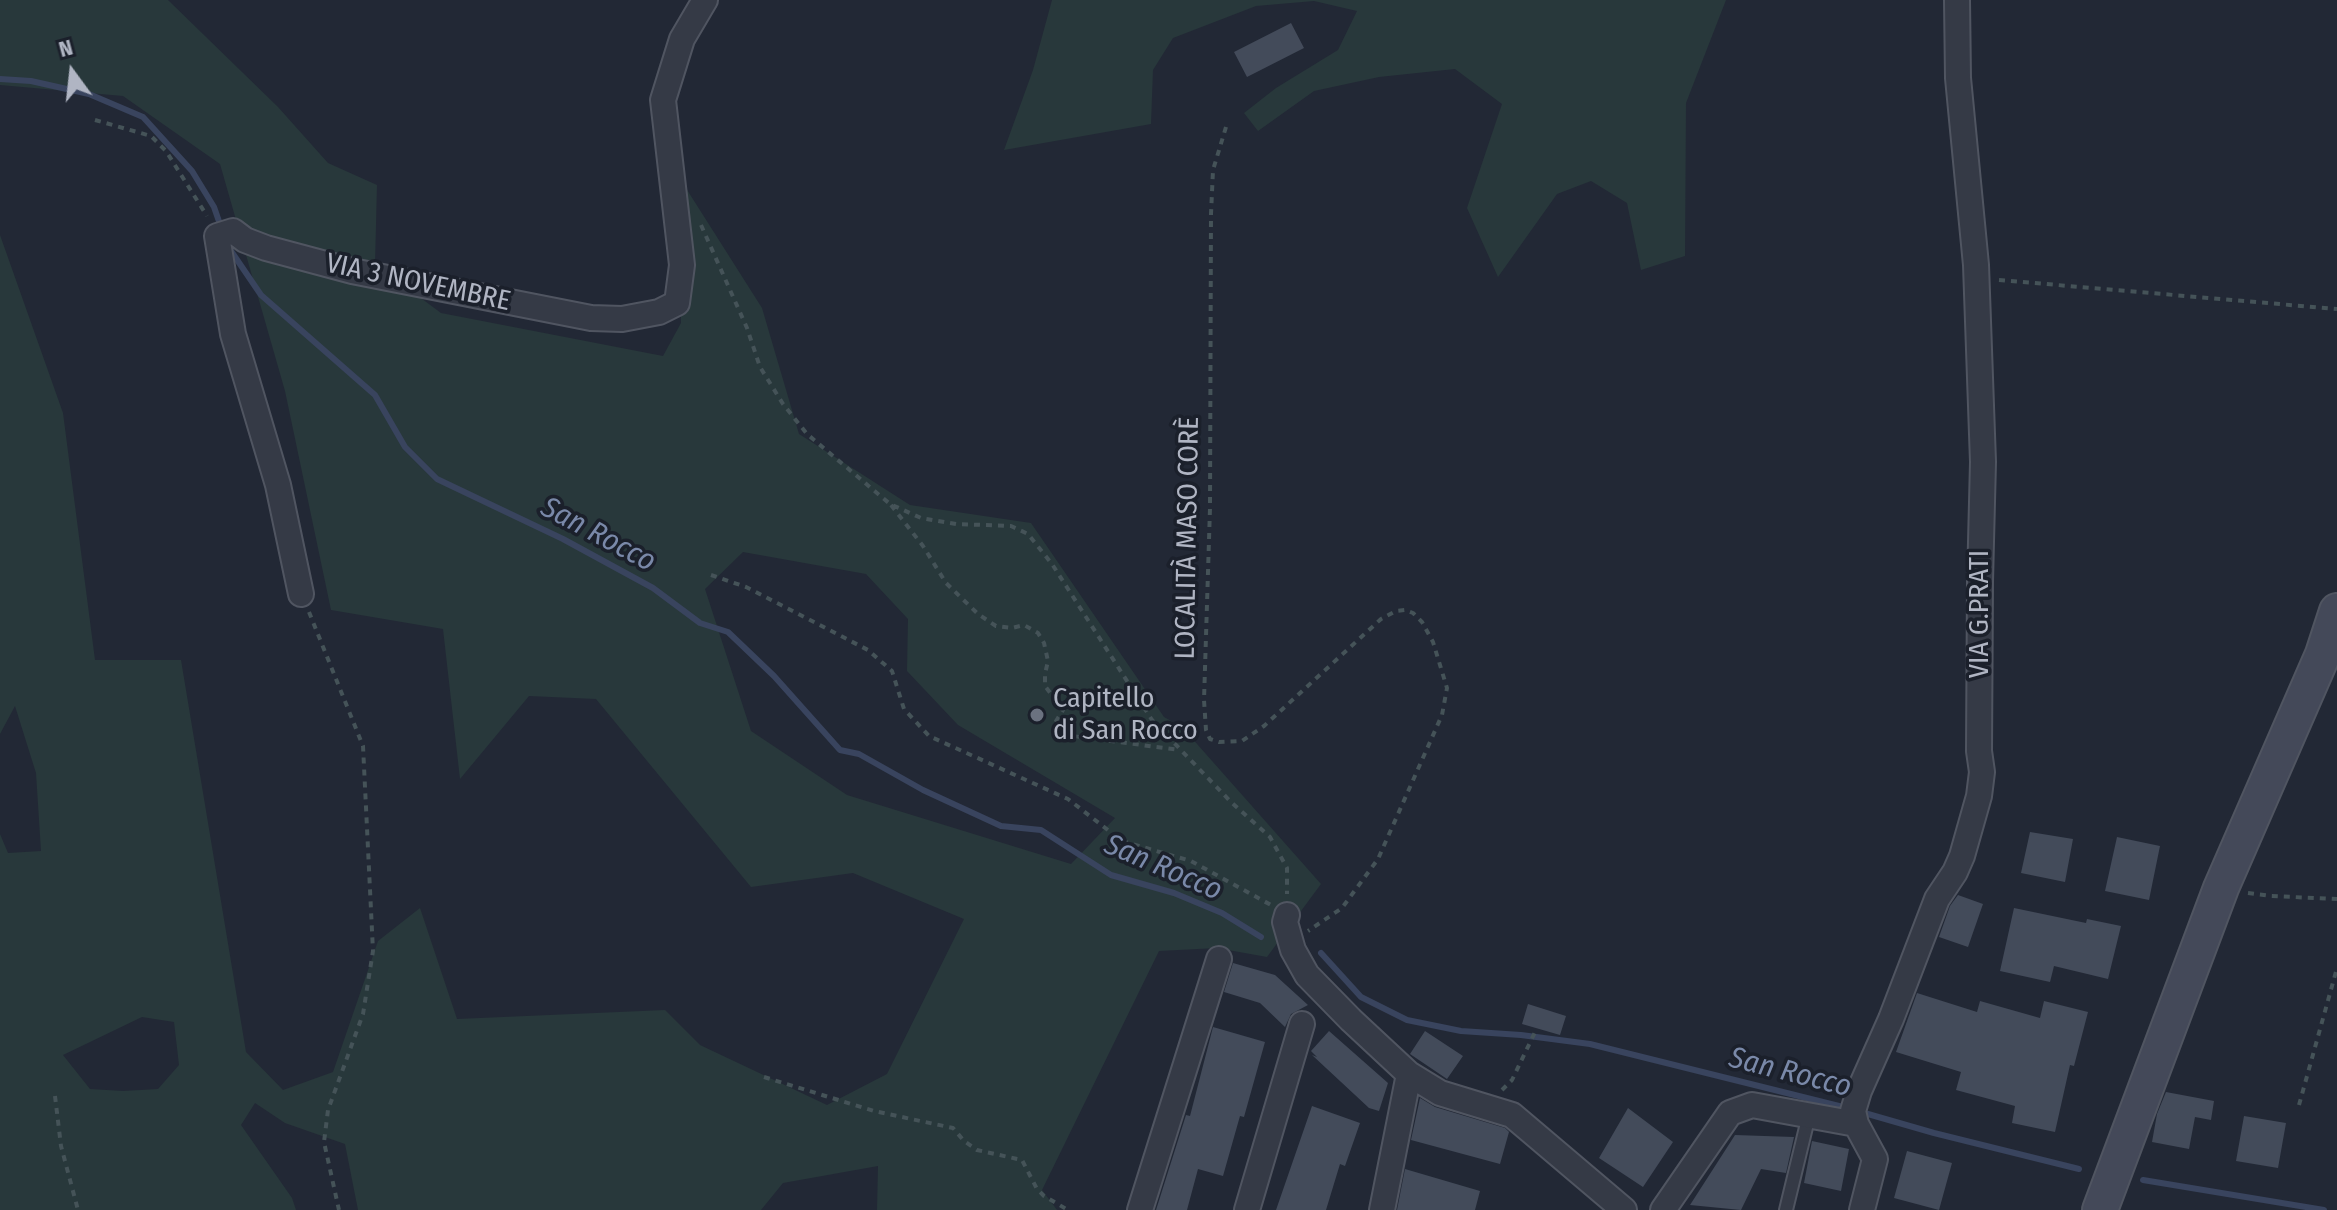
<!DOCTYPE html>
<html>
<head>
<meta charset="utf-8">
<style>
	body { margin:0 }
	#map { position:relative; width:2337px; height:1210px; overflow:hidden; background:#222835; font-family:"Fira Sans Condensed",sans-serif }
	canvas { display:block }
	.north { position:absolute; left:32px; top:32px; width:80px; height:80px; -webkit-text-stroke:6px #1b202b; paint-order:stroke; rotate:345deg; font-size:22px; font-weight:700; line-height:32px; text-align:center; color:#b0b5c3 }
	.north::after { content:''; display:block; margin:auto; width:28px; height:36px; background:#b0b5c3; clip-path:polygon(50% 0,100% 100%,50% 72%,0 100%) }
</style>
</head>
<body>
<div id="map">
<canvas width="2337" height="1210"></canvas>
<div class="north">N</div>
</div>
<script>
const context = document.querySelector('canvas').getContext('2d');
context.lineJoin = 'round';
function paint(path, color) {
  context.fillStyle = color;
  context.fill(path, 'evenodd');
}
function poly(rows) {
  const path = new Path2D();
  for (const r of rows) {
    path.moveTo(r[0], r[1]);
    for (let i = 2; i < r.length; i += 2) path.lineTo(r[i], r[i + 1]);
  }
  return path;
}
function strokePath(path, color, width, dash) {
  context.strokeStyle = color;
  context.lineWidth = width;
  context.lineCap = dash ? 'butt' : 'round';
  context.setLineDash(dash || []);
  context.stroke(path);
}
function write(font, color, halo, rows, align = 'center') {
  context.font = font + ' "Fira Sans Condensed",sans-serif';
  context.lineWidth = 7;
  context.setLineDash([]);
  context.textBaseline = 'middle';
  context.strokeStyle = halo;
  context.fillStyle = color;
  for (const [text, x, y, turn = 0] of rows) {
    context.save();
    context.translate(x, y);
    context.rotate((+turn || 0) * Math.PI / 180);
    context.textAlign = isNaN(turn) ? turn : align;
    if (halo) context.strokeText(text, 0, 0);
    context.fillText(text, 0, 0);
    context.restore();
  }
}
paint(poly([
	[0,0,168,0,278,107,328,163,377,185,375,264,441,313,663,356,681,323,677,174,762,308,799,434,910,505,1031,523,1164,717,1182,727,1321,884,1267,957,1217,948,1159,951,1042,1190,1057,1210,877,1210,878,1166,783,1183,761,1210,358,1210,345,1144,285,1123,255,1103,241,1125,292,1198,296,1210,0,1210,0,834,8,853,41,851,36,773,15,706,0,734,0,235,63,413,95,660,181,660,246,1052,283,1090,333,1072,378,941,420,908,457,1019,665,1010,700,1045,827,1105,887,1074,964,919,853,873,751,887,596,699,529,696,460,779,443,629,331,610,285,391,220,164,123,96,0,85],
	[743,552,866,574,908,619,907,671,958,725,1115,818,1071,864,847,795,751,731,705,589],
	[142,1017,174,1022,179,1065,158,1089,123,1091,90,1089,63,1055],
	[1052,0,1726,0,1686,103,1685,256,1641,270,1627,203,1591,181,1557,194,1498,277,1467,208,1502,104,1455,69,1379,77,1314,91,1258,131,1244,113,1276,88,1338,50,1357,11,1314,1,1256,6,1173,38,1153,70,1151,124,1004,150,1033,70]
]), '#28383b');
strokePath(poly([
	[0,79,31,81,89,94,143,117,192,171,214,207,222,230],
	[229,248,261,295,375,395,405,447,437,479,563,539,653,588,700,623,728,632,774,676,840,750,859,754,923,790,1001,826,1041,830,1111,875,1174,893,1222,913,1261,937],
	[1321,953,1361,997,1407,1020,1461,1031,1521,1035,1590,1044,1847,1108],
	[1861,1112,1934,1133,2079,1169],
	[2143,1180,2324,1210]
]), '#39445e', 6);
paint(poly([
	[1291,23,1304,48,1247,77,1234,52],
	[2030,832,2073,839,2065,882,2021,873],
	[2117,837,2160,846,2149,900,2105,891],
	[1958,895,1983,904,1968,947,1939,937,1950,906],
	[2014,908,2086,923,2087,919,2121,926,2108,979,2054,966,2050,982,2000,971],
	[1233,963,1275,975,1308,1005,1291,1014,1285,1027,1260,1003,1224,992],
	[1917,993,1977,1012,1980,1001,2040,1018,2044,1001,2088,1012,2074,1066,2070,1065,2055,1132,2012,1123,2015,1106,1956,1090,1961,1072,1896,1052],
	[1528,1004,1566,1016,1560,1035,1522,1024],
	[1213,1027,1265,1042,1244,1117,1240,1116,1223,1176,1198,1169,1187,1210,1156,1210,1186,1115,1190,1116],
	[1329,1031,1388,1083,1379,1111,1369,1108,1312,1055,1317,1057,1311,1051],
	[1425,1031,1463,1056,1447,1079,1410,1054],
	[2166,1092,2214,1101,2211,1120,2195,1117,2189,1149,2152,1142,2157,1114],
	[1420,1098,1435,1107,1505,1128,1509,1132,1500,1164,1411,1140],
	[1312,1106,1360,1123,1345,1166,1340,1164,1326,1210,1276,1210],
	[1628,1108,1673,1142,1643,1187,1599,1158],
	[2244,1116,2286,1123,2278,1168,2236,1161],
	[1735,1135,1794,1137,1786,1173,1761,1169,1741,1210,1690,1205],
	[1812,1141,1849,1149,1841,1191,1804,1183],
	[1907,1151,1952,1163,1939,1210,1894,1198],
	[1405,1169,1480,1191,1475,1210,1397,1210]
]), '#434b5a');
const lane = poly([
	[1786,1210,1809,1115]
]);
const street = poly([
	[301,594,278,485,233,334,217,236,233,231,245,240,266,248,352,271,591,318,622,319,659,312,677,303,682,265,663,100,682,39,705,0],
	[1287,915,1285,922,1293,950,1307,975,1351,1020,1409,1074],
	[1856,1124,1853,1111,1859,1091,1891,1019,1937,899,1955,872,1962,856,1979,796,1982,772,1979,751,1980,582,1983,462,1976,265,1958,78,1957,0],
	[1140,1210,1219,959],
	[1247,1210,1302,1024],
	[1382,1210,1409,1074,1440,1093,1512,1115,1624,1210],
	[1663,1210,1730,1113,1752,1105,1856,1124,1875,1159,1862,1210]
]);
const secondary = poly([
	[2100,1210,2221,888,2323,654,2337,611]
]);
strokePath(lane, '#505561', 16);
strokePath(street, '#505561', 28);
strokePath(secondary, '#505561', 38);
strokePath(poly([
	[95,120,151,136,166,151,207,216],
	[1226,127,1213,170,1211,214,1210,508,1204,700,1206,730,1210,739,1219,742,1242,741,1264,726,1381,619,1396,611,1405,610,1413,613,1422,622,1433,642,1447,688,1442,715,1378,859,1342,908,1308,931],
	[701,225,747,328,760,367,783,404,807,434,890,504,921,518,956,524,1011,526,1028,534,1052,564,1152,720,1231,802,1270,837,1287,868,1287,894],
	[1999,280,2337,309],
	[891,505,923,546,946,583,978,614,996,626,1012,628,1024,625,1038,633,1044,643,1048,661,1045,674,1045,686,1063,710,1053,726,1057,734,1180,750],
	[711,575,746,587,868,650,892,671,904,709,929,736,1068,799,1122,841,1191,861,1271,905],
	[309,612,363,746,373,951,363,1014,328,1110,324,1142,339,1210],
	[2248,893,2271,896,2337,899],
	[764,1077,874,1111,953,1128,964,1141,977,1150,1022,1160,1037,1189,1044,1196,1068,1210],
	[1502,1090,1512,1080,1537,1028],
	[55,1096,61,1146,78,1210],
	[2299,1105,2337,968]
]), '#455358', 4, [6, 6]);
strokePath(lane, '#353a46', 12);
strokePath(street, '#353a46', 24);
strokePath(secondary, '#444959', 34);
for (const [x, y, r, color] of [
	[1037,715,8,"#6b7280"]
]) {
  const dot = new Path2D();
  dot.arc(x, y, r, 0, 2 * Math.PI);
  context.fillStyle = color;
  context.fill(dot);
  strokePath(dot, '#1b202b', 3);
}
write('28px', '#b0b5c3', '#1b202b', [
	["VIA 3 NOVEMBRE",418,283,12],
	["LOCALITÀ MASO CORÈ",1188,538,-89],
	["VIA G.PRATI",1980,614,-90]
]);
write('28px', '#b0b5c3', '#1b202b', [
	["Capitello",1053,699],
	["di San Rocco",1053,731]
], 'left');
write('italic 30px', '#7a89a9', '#1b202b', [
	["San Rocco",598,535,28],
	["San Rocco",1163,868,23],
	["San Rocco",1790,1073,14]
]);
</script>
</body>
</html>
